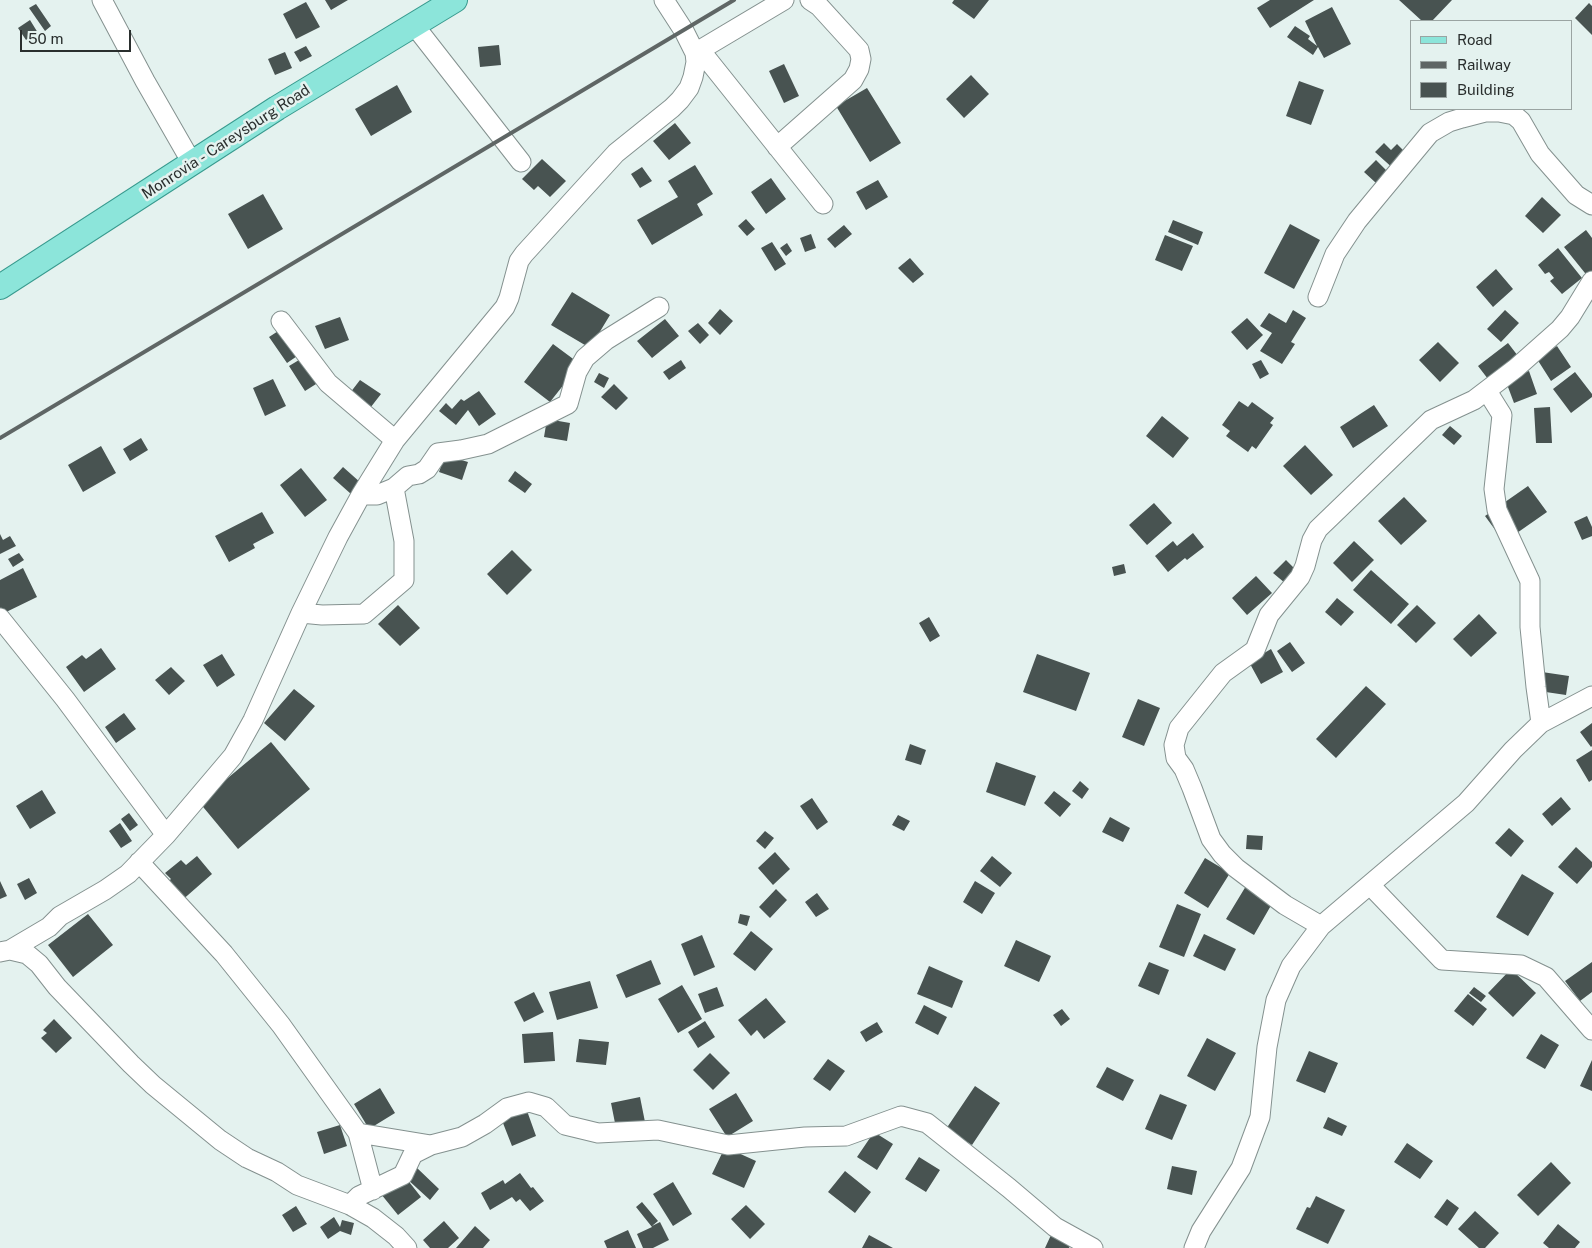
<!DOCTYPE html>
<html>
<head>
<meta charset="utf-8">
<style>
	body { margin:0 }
	#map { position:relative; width:1592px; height:1248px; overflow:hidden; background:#e4f2ef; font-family:"Public Sans",sans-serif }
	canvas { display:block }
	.legend { position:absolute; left:1410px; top:20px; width:162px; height:90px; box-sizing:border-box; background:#e4f2ef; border:1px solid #9aa4a2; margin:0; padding:6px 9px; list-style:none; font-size:15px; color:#2a2f2e }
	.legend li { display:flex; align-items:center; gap:10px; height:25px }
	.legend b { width:25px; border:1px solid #9aa4a2 }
	.scale { position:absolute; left:20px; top:30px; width:111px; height:22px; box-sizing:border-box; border:2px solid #2a2f2e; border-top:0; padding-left:6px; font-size:15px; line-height:18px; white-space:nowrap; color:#2a2f2e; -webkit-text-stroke:4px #e4f2ef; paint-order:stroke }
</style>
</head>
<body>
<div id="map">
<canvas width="1592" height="1248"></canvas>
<ul class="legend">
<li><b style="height:6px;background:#8ce5da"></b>Road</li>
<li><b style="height:6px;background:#5f6665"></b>Railway</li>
<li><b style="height:14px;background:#485351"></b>Building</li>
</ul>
<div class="scale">50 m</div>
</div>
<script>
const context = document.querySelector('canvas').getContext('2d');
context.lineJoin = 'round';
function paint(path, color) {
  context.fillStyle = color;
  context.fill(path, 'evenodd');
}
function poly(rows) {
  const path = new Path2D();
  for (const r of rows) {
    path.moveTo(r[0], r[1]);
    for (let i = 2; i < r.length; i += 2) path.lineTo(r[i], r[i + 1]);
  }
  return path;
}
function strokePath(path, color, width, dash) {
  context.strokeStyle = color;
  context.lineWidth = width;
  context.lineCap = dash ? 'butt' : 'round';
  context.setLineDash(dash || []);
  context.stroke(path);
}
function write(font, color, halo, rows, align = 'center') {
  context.font = font + ' "Public Sans",sans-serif';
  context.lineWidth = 5;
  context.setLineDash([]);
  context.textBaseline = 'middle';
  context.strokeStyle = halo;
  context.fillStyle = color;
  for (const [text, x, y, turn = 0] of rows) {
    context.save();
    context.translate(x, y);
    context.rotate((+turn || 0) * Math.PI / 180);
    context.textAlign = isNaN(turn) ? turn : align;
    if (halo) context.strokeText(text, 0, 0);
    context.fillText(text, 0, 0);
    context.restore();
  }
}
paint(poly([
	[325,0,348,0,331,10],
	[954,0,989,0,974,19,952,3],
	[1270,0,1314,0,1270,28,1257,8],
	[1399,0,1452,0,1432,21,1422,21],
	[306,2,320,27,296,39,283,14],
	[1589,3,1592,6,1592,35,1575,18],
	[36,4,51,26,45,31,29,8],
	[1332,7,1351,44,1324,58,1318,47,1313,55,1287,37,1295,26,1310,36,1308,39,1317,46,1305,21],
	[30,20,38,33,26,40,18,28],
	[499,45,501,65,480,67,478,47],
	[306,46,312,56,300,62,294,52],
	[285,52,292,68,275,75,268,59],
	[784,64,799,96,784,103,769,71],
	[971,75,989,94,964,118,946,99],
	[1299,81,1324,90,1311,125,1286,116],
	[397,85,412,112,371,136,355,109],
	[867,88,901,143,870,162,836,106],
	[675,123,691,143,669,160,653,141],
	[1384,143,1391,150,1397,144,1410,157,1396,171,1375,152],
	[542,159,566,181,550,197,538,186,534,190,522,179],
	[1376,160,1388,172,1376,183,1364,172],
	[695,165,713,194,697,204,703,215,652,245,637,220,678,197,668,181],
	[642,167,652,181,640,188,631,174],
	[771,178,786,199,766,214,751,192],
	[878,180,888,197,866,210,856,192],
	[263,194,283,229,248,249,228,214],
	[1542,197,1561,215,1543,233,1525,216],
	[746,219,755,229,747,236,738,226],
	[1173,220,1203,232,1198,245,1168,232],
	[1290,224,1320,240,1294,289,1264,273],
	[844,225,852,234,835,248,827,239],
	[1586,230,1592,238,1592,275,1589,278,1564,247],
	[811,234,816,248,805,252,800,238],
	[1165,235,1193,246,1182,271,1155,260],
	[772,242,786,264,775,271,761,248],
	[787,243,792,251,786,256,780,248],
	[1558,248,1582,278,1562,294,1550,281,1554,278,1549,272,1545,274,1538,265],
	[910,258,924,274,913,283,898,268],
	[1496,269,1513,289,1493,307,1476,287],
	[572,292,610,315,590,348,551,325],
	[720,309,733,321,720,335,708,323],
	[1293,310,1306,318,1291,342,1295,344,1282,364,1260,351,1272,333,1260,326,1269,313,1286,323],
	[1505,310,1519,323,1501,342,1487,329],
	[340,317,349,340,325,349,315,326],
	[1247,318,1263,335,1247,350,1231,332],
	[665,319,679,336,652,358,637,341],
	[698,323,709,335,700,344,688,331],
	[289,324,306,350,287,363,269,337],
	[1438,342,1459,363,1440,382,1419,360],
	[1508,343,1518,356,1488,379,1478,366],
	[553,344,580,364,550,402,524,382],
	[1557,346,1571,367,1551,381,1537,359],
	[309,354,324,379,305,391,289,366],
	[681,360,686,368,669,380,663,372],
	[1261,360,1269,374,1260,379,1252,364],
	[1529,371,1537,394,1514,403,1505,379],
	[1575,372,1592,394,1592,397,1571,413,1553,389],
	[599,373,609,378,604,388,594,382],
	[273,379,286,406,265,416,253,388],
	[360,380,381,394,360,421,340,406],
	[614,384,628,398,616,410,601,397],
	[479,391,496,414,479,426,468,410,456,425,439,411,446,403,452,409,461,399,464,401],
	[1239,401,1248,407,1252,402,1274,418,1270,423,1273,425,1256,449,1252,446,1248,452,1226,436,1230,431,1222,425],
	[1374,405,1388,426,1353,448,1340,427],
	[1550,407,1552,443,1536,443,1534,408],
	[1162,416,1189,438,1173,458,1146,436],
	[547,419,570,423,567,441,544,437],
	[1450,426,1462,436,1454,445,1442,435],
	[141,438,148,450,130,461,123,449],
	[1305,445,1333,475,1311,495,1283,466],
	[101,446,116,473,83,492,68,465],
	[445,455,468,462,462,480,439,472],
	[343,467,361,483,351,494,333,478],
	[301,468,327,500,305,517,280,485],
	[515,471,532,484,525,493,508,481],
	[1528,486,1547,512,1504,542,1485,516],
	[1404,497,1427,521,1401,545,1378,521],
	[1154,503,1172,523,1147,545,1129,525],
	[262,512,274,533,253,544,255,548,229,562,215,536],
	[1587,516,1592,527,1592,536,1582,540,1574,522],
	[1193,533,1204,547,1187,560,1185,558,1168,572,1155,556,1173,541,1177,546],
	[0,534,3,540,10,536,16,546,0,554],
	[1354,541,1374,560,1352,582,1333,563],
	[512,550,532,570,507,595,487,574],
	[19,553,24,560,13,567,8,559],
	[1286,560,1297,571,1285,583,1273,573],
	[1124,564,1126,573,1114,576,1112,567],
	[23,568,37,597,0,615,0,580],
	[1371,570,1409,604,1391,624,1353,590],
	[1256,576,1272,593,1247,615,1232,598],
	[1337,598,1354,612,1341,626,1325,612],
	[398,605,420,628,400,646,378,624],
	[1417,605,1436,623,1416,643,1397,625],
	[1479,614,1497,633,1471,657,1453,639],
	[929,617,940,636,930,642,919,623],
	[1290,642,1305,663,1292,672,1277,651],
	[101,648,116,669,84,692,66,667,82,655,86,659],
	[1271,649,1283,672,1261,684,1249,662],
	[222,654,235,675,217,687,203,665],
	[1037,654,1090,673,1076,711,1023,692],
	[171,667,185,681,169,695,155,680],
	[1542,672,1569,676,1566,695,1539,691],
	[1366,686,1386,704,1336,758,1316,739],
	[294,689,315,706,285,741,264,723],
	[1138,699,1160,708,1144,746,1122,737],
	[124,713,136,729,116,743,105,727],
	[1592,723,1592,746,1591,747,1580,732],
	[271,742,310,789,238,849,199,802],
	[910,744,926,750,921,765,905,760],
	[1592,750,1592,780,1589,782,1576,760],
	[996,762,1036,776,1025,806,986,792],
	[1080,781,1089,789,1082,799,1072,791],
	[42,790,56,813,30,829,16,806],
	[1054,791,1071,804,1060,817,1044,803],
	[1561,797,1571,809,1552,826,1542,814],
	[812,798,828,822,817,830,800,806],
	[129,813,138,825,130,831,121,819],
	[898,815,910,821,904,831,892,825],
	[1110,817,1130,828,1123,842,1102,832],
	[120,823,132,841,121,848,109,831],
	[1509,828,1524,841,1511,857,1495,843],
	[765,831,774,838,765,849,756,841],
	[1247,835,1263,836,1262,850,1246,849],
	[1576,847,1592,862,1592,867,1577,884,1558,867],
	[775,852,790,869,773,885,758,868],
	[197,856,212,874,180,902,165,884,171,879,165,873,181,860,186,865],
	[992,856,1012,873,1000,887,980,871],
	[1205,858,1230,873,1208,908,1184,893],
	[1522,874,1554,893,1528,936,1496,917],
	[29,878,37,893,25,900,17,884],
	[0,881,7,896,0,899],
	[975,881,995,893,982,914,963,902],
	[1246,886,1273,902,1254,935,1226,919],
	[776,889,787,900,770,918,759,907],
	[817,893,829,909,816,917,805,902],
	[1177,904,1201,914,1184,957,1159,947],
	[88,914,113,945,73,977,48,945],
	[740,914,750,916,747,926,738,923],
	[751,931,773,949,755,971,733,954],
	[1204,934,1236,949,1225,971,1193,956],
	[702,935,715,967,694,976,681,944],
	[1016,940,1051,956,1039,982,1004,966],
	[651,960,661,984,626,998,616,975],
	[1149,962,1169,970,1159,995,1138,986],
	[1592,962,1592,992,1580,1001,1565,981],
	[929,966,963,981,952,1008,917,994],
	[1511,969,1536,993,1513,1017,1488,993],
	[590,981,598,1008,557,1020,549,992],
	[682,985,702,1019,678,1033,658,999],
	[717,987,724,1006,705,1013,698,994],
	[1474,987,1486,996,1481,1002,1469,993],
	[534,992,544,1012,524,1022,514,1002],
	[1468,994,1487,1009,1473,1026,1454,1011],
	[766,998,786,1022,764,1039,757,1030,751,1036,738,1020],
	[924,1005,947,1017,938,1035,915,1023],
	[1062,1009,1070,1019,1061,1026,1053,1015],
	[54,1019,72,1038,56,1053,41,1038,47,1033,43,1030],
	[705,1021,715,1037,698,1048,688,1032],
	[877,1022,883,1032,866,1042,860,1032],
	[553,1032,555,1061,524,1063,522,1034],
	[1541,1034,1559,1045,1545,1069,1526,1058],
	[1207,1038,1236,1053,1215,1091,1187,1076],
	[579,1039,609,1042,606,1065,576,1062],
	[1309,1051,1338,1063,1325,1093,1296,1081],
	[710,1053,730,1073,713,1090,693,1070],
	[828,1059,845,1071,830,1091,813,1079],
	[1592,1060,1592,1091,1580,1086],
	[1107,1067,1134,1080,1123,1101,1096,1087],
	[975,1086,1000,1103,972,1145,946,1129],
	[380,1088,395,1113,369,1129,354,1104],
	[736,1093,753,1121,727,1137,709,1109],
	[1160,1094,1187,1105,1172,1140,1145,1129],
	[640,1097,645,1122,616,1128,611,1103],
	[526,1108,536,1136,512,1146,501,1118],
	[1328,1117,1347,1126,1342,1136,1323,1128],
	[340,1125,347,1146,324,1154,317,1132],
	[874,1132,893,1144,877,1170,857,1157],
	[1407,1143,1433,1161,1420,1179,1394,1162],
	[725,1147,756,1161,744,1188,712,1174],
	[919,1157,940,1170,926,1192,905,1179],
	[1551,1162,1571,1183,1538,1216,1517,1195],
	[1172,1166,1197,1171,1192,1195,1167,1189],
	[416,1167,439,1189,430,1200,406,1178,421,1197,398,1215,381,1194],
	[845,1171,871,1192,855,1213,828,1192],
	[520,1173,531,1188,533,1187,544,1201,530,1211,520,1199,516,1202,512,1197,490,1210,481,1193,503,1180,505,1184],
	[673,1182,692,1214,673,1226,653,1194],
	[1316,1196,1345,1210,1328,1244,1296,1229,1307,1207,1310,1208],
	[1447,1199,1459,1208,1447,1226,1434,1217],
	[642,1202,658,1221,652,1226,660,1222,669,1240,653,1248,643,1248,637,1234,652,1227,636,1207],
	[746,1205,765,1224,750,1239,731,1219],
	[296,1206,307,1224,293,1232,282,1215],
	[1475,1211,1499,1233,1485,1248,1479,1248,1458,1229],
	[334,1217,340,1227,342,1220,354,1223,351,1235,340,1231,328,1239,320,1227],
	[444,1221,459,1238,448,1248,430,1248,423,1240],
	[1558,1224,1580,1242,1575,1248,1549,1248,1543,1243],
	[475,1226,490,1240,483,1248,456,1248],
	[628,1230,636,1248,607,1248,604,1241],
	[869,1235,893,1248,862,1248],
	[1051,1235,1071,1244,1069,1248,1045,1248]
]), '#485351');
const minor = poly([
	[102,0,145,81,192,163],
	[414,25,521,162],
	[700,50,823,204],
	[695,53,784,0],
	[777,147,853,80,859,69,861,59,859,50,819,6,810,0],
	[1318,297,1335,254,1357,221,1376,198,1430,133,1449,122,1462,118,1485,112,1499,112,1514,115,1521,121,1540,154,1576,195,1592,205],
	[281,321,328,383,395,440],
	[1487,391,1502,415,1494,489,1497,510,1530,581,1530,627,1536,687,1541,723],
	[361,495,377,495,394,488,408,476,419,474,427,469,438,453,461,450,488,444,568,404,577,372,585,358,606,340,659,307],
	[301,613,322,615,364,614,404,580,404,541,394,488],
	[0,618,65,699,166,835],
	[139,862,224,954,281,1025,358,1133,373,1190],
	[1370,885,1442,960,1521,965,1546,977,1592,1030],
	[1321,926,1285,905,1236,868,1222,854,1211,839,1192,788,1184,769,1176,758,1174,745,1179,728,1223,673,1255,650,1269,615,1300,577,1305,566,1312,540,1318,529,1431,420,1474,400,1516,368,1560,329,1570,317,1592,281],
	[10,950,27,954,39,964,57,987,131,1064,153,1085,220,1140,247,1158,277,1172,297,1185,350,1205,373,1218,396,1236,407,1248],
	[0,952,10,950,49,927,60,916,105,890,128,874,166,835,233,756,253,720,301,613,338,537,361,495,395,440,505,307,509,298,519,261,524,254,616,153,672,108,680,100,689,88,693,77,696,62,695,53,684,31,664,0],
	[358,1133,431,1145],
	[350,1205,359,1196,403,1175,413,1154,431,1145,462,1137,485,1124,507,1108,529,1102,546,1107,565,1125,598,1133,658,1130,728,1145,805,1137,846,1136,901,1116,927,1123,1009,1188,1055,1227,1093,1248],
	[1194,1248,1201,1231,1241,1168,1260,1117,1267,1047,1276,1000,1291,966,1321,926,1466,803,1513,750,1541,723,1592,696]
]);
const major = poly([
	[0,287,277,108,455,0]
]);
strokePath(minor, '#84918f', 21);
strokePath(major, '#389a8e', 26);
strokePath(minor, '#fff', 19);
strokePath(major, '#8ce5da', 24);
strokePath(poly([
	[0,438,734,0]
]), '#5f6665', 4);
write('15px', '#2a2f2e', '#e4f2ef', [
	["Monrovia - Careysburg Road",226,142,-33]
]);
</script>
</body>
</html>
